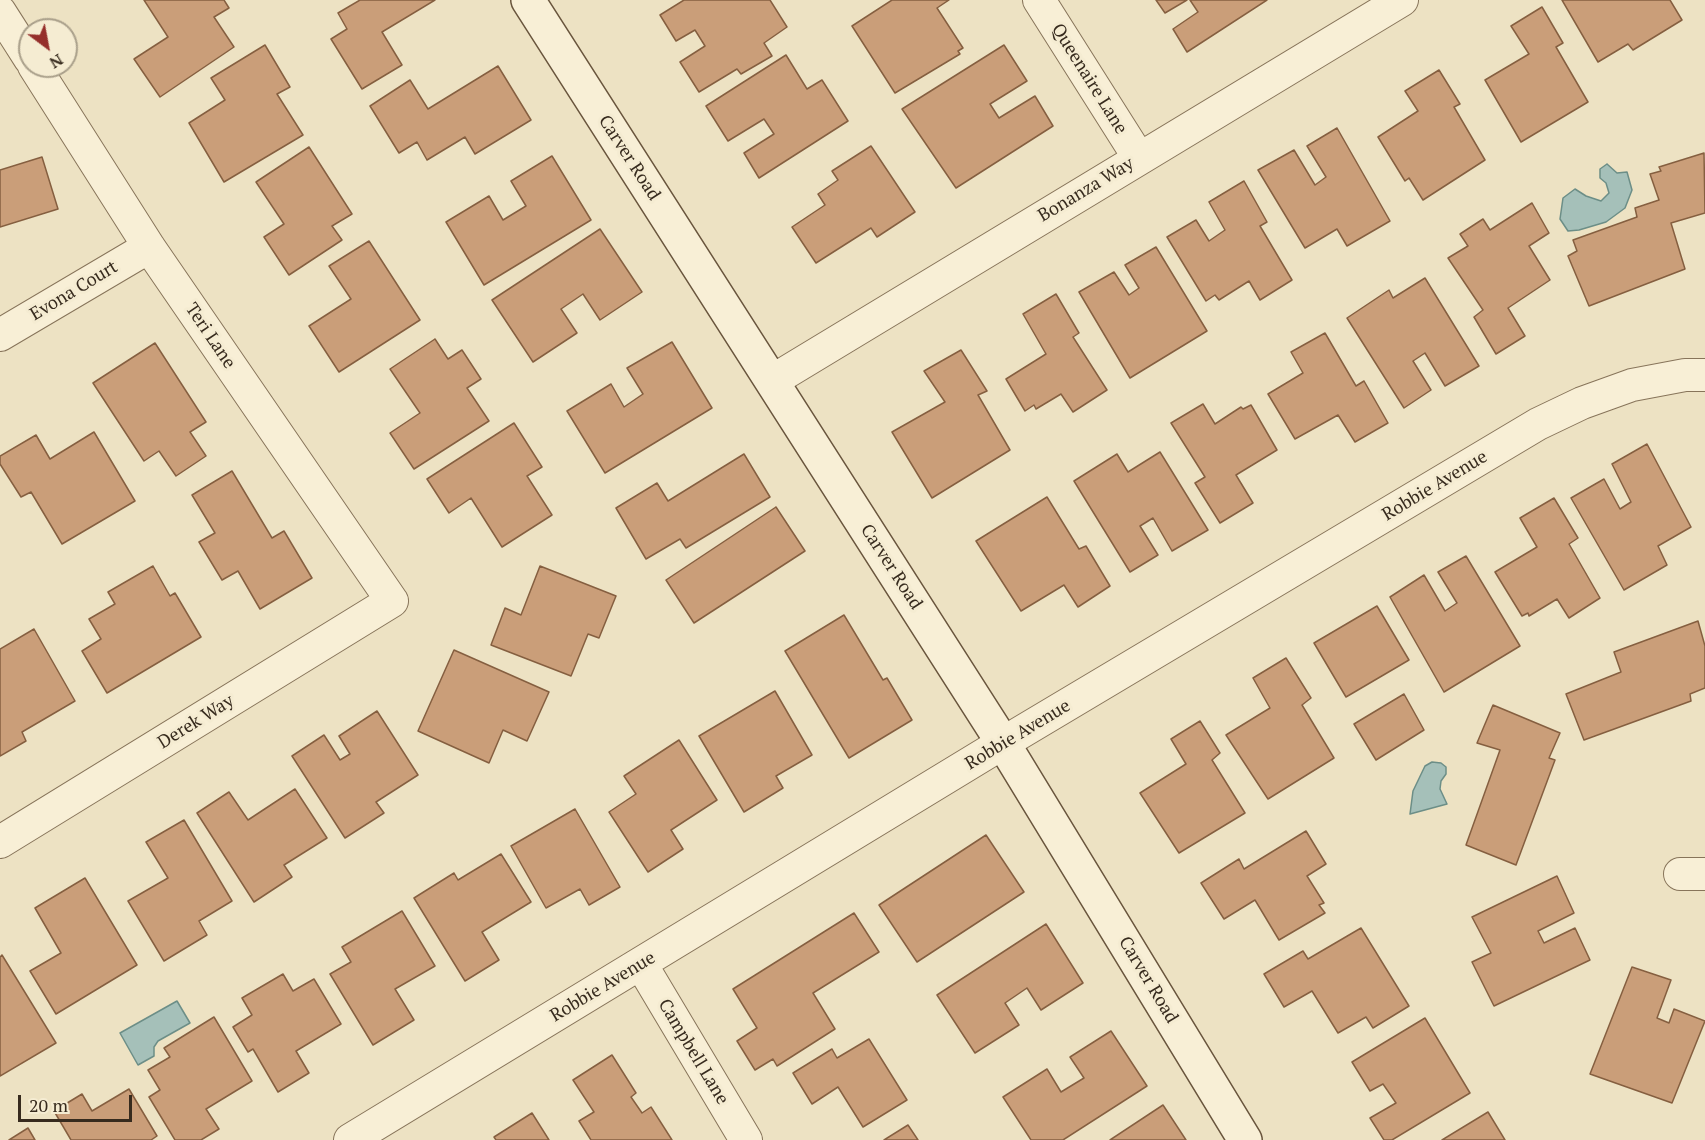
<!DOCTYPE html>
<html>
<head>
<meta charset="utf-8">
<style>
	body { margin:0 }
	#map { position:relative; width:1705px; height:1140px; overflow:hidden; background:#ede2c3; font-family:"PT Serif",serif }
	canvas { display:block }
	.north { position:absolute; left:18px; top:18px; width:60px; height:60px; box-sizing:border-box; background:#f5ecd2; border:2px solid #a99f8a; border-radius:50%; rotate:148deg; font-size:16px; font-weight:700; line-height:24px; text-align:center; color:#372b1e }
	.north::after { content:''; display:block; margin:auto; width:21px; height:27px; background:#952f2b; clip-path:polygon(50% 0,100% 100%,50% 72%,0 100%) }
	.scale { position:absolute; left:18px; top:1095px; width:114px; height:27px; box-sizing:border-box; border:3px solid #372b1e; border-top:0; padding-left:8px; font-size:18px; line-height:21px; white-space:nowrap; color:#372b1e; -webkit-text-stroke:4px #f5ecd2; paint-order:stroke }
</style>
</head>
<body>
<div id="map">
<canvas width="1705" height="1140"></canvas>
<div class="north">N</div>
<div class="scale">20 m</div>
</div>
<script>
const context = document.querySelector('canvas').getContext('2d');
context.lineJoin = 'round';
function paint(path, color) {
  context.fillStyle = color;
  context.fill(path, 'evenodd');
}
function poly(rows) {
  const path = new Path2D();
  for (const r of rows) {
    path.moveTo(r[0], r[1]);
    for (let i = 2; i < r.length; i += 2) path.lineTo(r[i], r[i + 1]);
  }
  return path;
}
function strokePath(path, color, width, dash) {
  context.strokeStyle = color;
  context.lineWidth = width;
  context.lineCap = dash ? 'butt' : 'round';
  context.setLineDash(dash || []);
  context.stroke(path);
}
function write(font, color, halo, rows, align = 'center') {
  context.font = font + ' "PT Serif",serif';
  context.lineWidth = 6;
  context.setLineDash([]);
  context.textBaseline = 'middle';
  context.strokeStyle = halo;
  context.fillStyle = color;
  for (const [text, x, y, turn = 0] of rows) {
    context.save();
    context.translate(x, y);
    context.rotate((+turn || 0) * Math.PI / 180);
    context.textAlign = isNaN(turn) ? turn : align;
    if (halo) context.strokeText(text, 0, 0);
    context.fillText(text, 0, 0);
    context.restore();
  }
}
const water = poly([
	[1607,164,1617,173,1627,172,1632,190,1625,208,1606,222,1579,230,1568,231,1560,219,1563,198,1575,189,1586,196,1601,201,1609,193,1606,183,1600,178,1600,169,1607,164],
	[1432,762,1441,763,1446,767,1446,774,1441,781,1440,789,1447,804,1410,814,1413,791,1425,766,1432,762],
	[177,1001,190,1023,158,1041,154,1047,154,1056,138,1065,120,1033,177,1001]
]);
paint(water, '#a5c0b9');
strokePath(water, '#6c8e87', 1.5);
const building = poly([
	[144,0,224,0,229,8,214,17,234,47,160,97,134,59,168,37,144,0],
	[360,0,435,0,382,32,402,65,362,89,331,39,347,29,338,13,360,0],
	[684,0,770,0,787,27,764,43,772,56,741,74,737,69,699,92,680,62,705,46,695,30,676,41,660,15,684,0],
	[892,0,949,0,937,8,963,48,958,51,960,54,895,93,852,26,892,0],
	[1156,0,1187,0,1165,13,1156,0],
	[1190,0,1267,0,1187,52,1173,29,1198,12,1190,0],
	[1562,0,1670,0,1682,20,1633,50,1628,44,1598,62,1562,0],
	[1542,7,1563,43,1556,47,1588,102,1521,142,1485,80,1529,54,1511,26,1542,7],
	[265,45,290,87,277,94,303,135,224,182,189,123,225,100,211,78,265,45],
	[1004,45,1027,81,990,104,999,118,1035,96,1053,126,956,188,902,109,1004,45],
	[786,55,807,89,822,80,848,121,759,178,744,153,774,134,764,119,728,141,706,106,786,55],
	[498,66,531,120,475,154,465,137,427,160,417,142,399,153,370,106,410,80,428,109,498,66],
	[1439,70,1460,104,1454,107,1485,160,1423,200,1409,178,1405,181,1378,137,1418,111,1405,91,1439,70],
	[1337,128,1390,221,1347,246,1337,229,1305,248,1258,170,1294,150,1315,185,1326,177,1307,146,1337,128],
	[871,146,915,212,877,237,871,228,816,263,792,227,825,205,818,194,838,180,832,171,871,146],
	[309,147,352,214,332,226,342,240,289,275,264,237,284,224,256,182,309,147],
	[1704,153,1705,213,1671,223,1685,269,1589,306,1568,256,1577,251,1573,240,1637,217,1635,208,1659,200,1650,174,1661,171,1659,167,1704,153],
	[552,156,591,220,484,285,446,222,489,196,503,220,526,206,511,181,552,156],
	[42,157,58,209,0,227,0,170,42,157],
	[1244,181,1267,222,1260,226,1292,280,1260,300,1249,281,1219,300,1215,295,1206,301,1167,237,1196,220,1209,241,1225,230,1209,202,1244,181],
	[1532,203,1549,233,1529,246,1550,280,1508,308,1525,336,1496,354,1474,317,1483,310,1448,258,1468,246,1460,234,1483,219,1490,230,1532,203],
	[600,229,642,292,600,320,583,294,561,309,577,333,533,362,492,300,600,229],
	[369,241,420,320,339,372,309,326,351,299,329,266,369,241],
	[1156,247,1207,331,1130,378,1079,292,1114,272,1129,295,1139,288,1125,265,1156,247],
	[1425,278,1479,366,1445,386,1425,353,1413,361,1431,390,1404,408,1347,318,1389,290,1393,298,1425,278],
	[1056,294,1079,333,1073,337,1107,390,1073,412,1061,394,1036,409,1034,405,1025,411,1006,379,1046,354,1023,314,1056,294],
	[1325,333,1356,386,1364,381,1388,423,1355,442,1338,415,1295,439,1268,394,1303,373,1291,352,1325,333],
	[435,339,448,359,462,350,481,379,467,388,489,421,414,469,390,433,420,413,390,369,435,339],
	[672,342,712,408,605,473,567,411,611,384,624,407,643,394,627,368,672,342],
	[155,343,206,422,190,432,206,456,176,476,159,451,144,461,93,383,155,343],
	[961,350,987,391,978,395,1010,450,932,498,892,432,945,402,924,371,961,350],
	[1203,404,1215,424,1241,407,1243,409,1251,405,1277,450,1236,475,1253,503,1220,523,1195,483,1205,477,1171,423,1203,404],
	[514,423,542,467,527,476,552,515,502,547,471,498,449,513,427,479,514,423],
	[94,432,135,501,62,544,31,492,21,497,0,464,0,456,36,435,50,459,94,432],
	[1647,444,1691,527,1658,546,1667,565,1624,590,1571,498,1604,479,1620,509,1631,502,1612,464,1647,444],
	[1160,452,1208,530,1172,551,1153,518,1140,526,1158,555,1130,572,1074,481,1117,454,1128,472,1160,452],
	[744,454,770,497,686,548,680,539,646,559,616,508,657,483,668,501,744,454],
	[232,471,272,538,284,531,312,578,260,609,238,571,222,580,199,542,215,533,192,495,232,471],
	[1047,497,1079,549,1086,546,1110,586,1078,607,1064,585,1021,611,976,541,1047,497],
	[1554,498,1578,538,1569,544,1600,598,1569,618,1557,599,1529,616,1528,613,1522,616,1495,572,1537,547,1520,518,1554,498],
	[776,507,805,551,694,623,666,580,776,507],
	[1466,556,1520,646,1444,692,1390,597,1424,575,1445,611,1457,603,1438,572,1466,556],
	[153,566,170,596,175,593,201,637,107,693,82,651,101,639,89,619,115,604,108,592,153,566],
	[540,566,616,596,599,638,588,634,571,676,491,645,505,608,521,615,540,566],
	[1377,606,1409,660,1346,697,1314,643,1377,606],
	[844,615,883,680,887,678,912,720,849,758,785,651,844,615],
	[1698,621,1705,646,1705,688,1690,694,1691,701,1584,740,1566,694,1621,672,1614,652,1698,621],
	[34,629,75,701,22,732,26,741,0,756,0,649,34,629],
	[454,650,549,692,527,741,503,730,489,763,418,731,454,650],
	[1286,658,1311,698,1302,705,1334,758,1268,799,1226,735,1270,708,1253,678,1286,658],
	[775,691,812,755,776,776,783,788,744,812,699,736,775,691],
	[1404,694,1424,730,1376,760,1354,724,1404,694],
	[1493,705,1560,733,1549,758,1555,760,1516,865,1466,845,1500,750,1477,743,1493,705],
	[377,711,418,775,376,802,384,813,345,838,292,756,324,735,340,760,350,754,339,736,377,711],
	[1200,721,1220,753,1212,760,1245,813,1179,853,1140,793,1186,764,1171,739,1200,721],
	[679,740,717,800,671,830,683,849,648,872,609,812,636,794,624,776,679,740],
	[295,789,327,838,284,865,292,877,254,902,197,813,229,792,248,820,295,789],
	[575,809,620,887,589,905,580,889,546,908,511,846,575,809],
	[184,820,232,901,199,921,207,935,164,961,128,901,168,878,146,842,184,820],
	[1306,831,1326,864,1307,876,1324,903,1319,905,1325,913,1279,940,1255,900,1224,919,1201,883,1239,859,1244,869,1306,831],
	[986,835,1024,892,917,962,879,905,986,835],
	[501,854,531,902,482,932,499,960,465,981,414,898,454,873,458,880,501,854],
	[1557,876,1574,913,1538,931,1544,943,1575,928,1590,960,1494,1006,1472,962,1491,953,1472,917,1557,876],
	[85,878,137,965,56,1014,30,971,61,953,35,908,85,878],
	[402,911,435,966,395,989,414,1020,373,1045,330,974,351,962,342,947,402,911],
	[854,913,879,952,813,993,835,1029,777,1066,773,1059,755,1070,737,1041,757,1028,733,989,854,913],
	[1046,924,1083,983,1041,1010,1027,988,1005,1003,1019,1025,975,1053,937,995,1046,924],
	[1361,928,1409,1006,1373,1028,1366,1017,1338,1033,1312,991,1284,1007,1264,974,1303,951,1308,959,1361,928],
	[2,955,56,1043,0,1076,0,957,2,955],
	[1632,967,1671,980,1657,1018,1669,1023,1674,1009,1705,1021,1672,1103,1590,1074,1632,967],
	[283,974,293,991,314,979,341,1024,296,1051,309,1073,278,1092,253,1049,248,1052,233,1027,252,1015,242,998,283,974],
	[214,1017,252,1081,206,1109,219,1129,201,1140,175,1140,149,1097,160,1090,148,1070,170,1057,164,1048,214,1017],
	[1425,1018,1470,1093,1392,1140,1384,1140,1370,1118,1396,1103,1383,1084,1370,1091,1352,1062,1425,1018],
	[1111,1031,1147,1086,1063,1140,1031,1140,1003,1097,1047,1069,1061,1092,1084,1078,1070,1057,1111,1031],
	[869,1039,907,1100,863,1127,838,1087,812,1104,793,1073,832,1049,837,1058,869,1039],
	[612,1055,636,1093,631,1097,642,1113,651,1107,672,1140,591,1140,579,1121,594,1112,573,1080,612,1055],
	[129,1089,157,1136,151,1140,71,1140,54,1111,82,1094,92,1111,129,1089],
	[1163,1105,1186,1140,1110,1140,1163,1105],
	[1488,1112,1505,1140,1442,1140,1488,1112],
	[532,1113,549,1140,496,1140,494,1137,532,1113],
	[908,1125,918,1140,884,1140,908,1125],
	[28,1128,35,1140,9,1140,28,1128]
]);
paint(building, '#ca9e79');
strokePath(building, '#855f40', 1.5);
const street = poly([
	[1039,0,1139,158],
	[0,12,30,59],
	[0,335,149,247],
	[772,381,1402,0],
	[0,842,392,601,149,247,34,66],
	[1680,874,1705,874],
	[641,964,746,1140],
	[350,1140,1003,743,1538,424,1582,403,1632,385,1685,375,1705,375]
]);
const secondary = poly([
	[528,0,1003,743,1245,1140]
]);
strokePath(street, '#87745a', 34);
strokePath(secondary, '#69553d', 36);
strokePath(street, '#f8efd6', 32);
strokePath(secondary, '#f8efd6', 33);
write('18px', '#372b1e', '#f5ecd2', [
	["Queenaire Lane",1089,79,58],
	["Carver Road",629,158,57],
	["Bonanza Way",1086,190,-31],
	["Evona Court",74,291,-31],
	["Teri Lane",210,336,56],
	["Robbie Avenue",1435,486,-31],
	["Carver Road",891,567,57],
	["Derek Way",196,722,-32],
	["Robbie Avenue",1018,735,-31],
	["Carver Road",1148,980,59],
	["Robbie Avenue",603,987,-31],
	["Campbell Lane",693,1052,59]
]);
</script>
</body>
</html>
